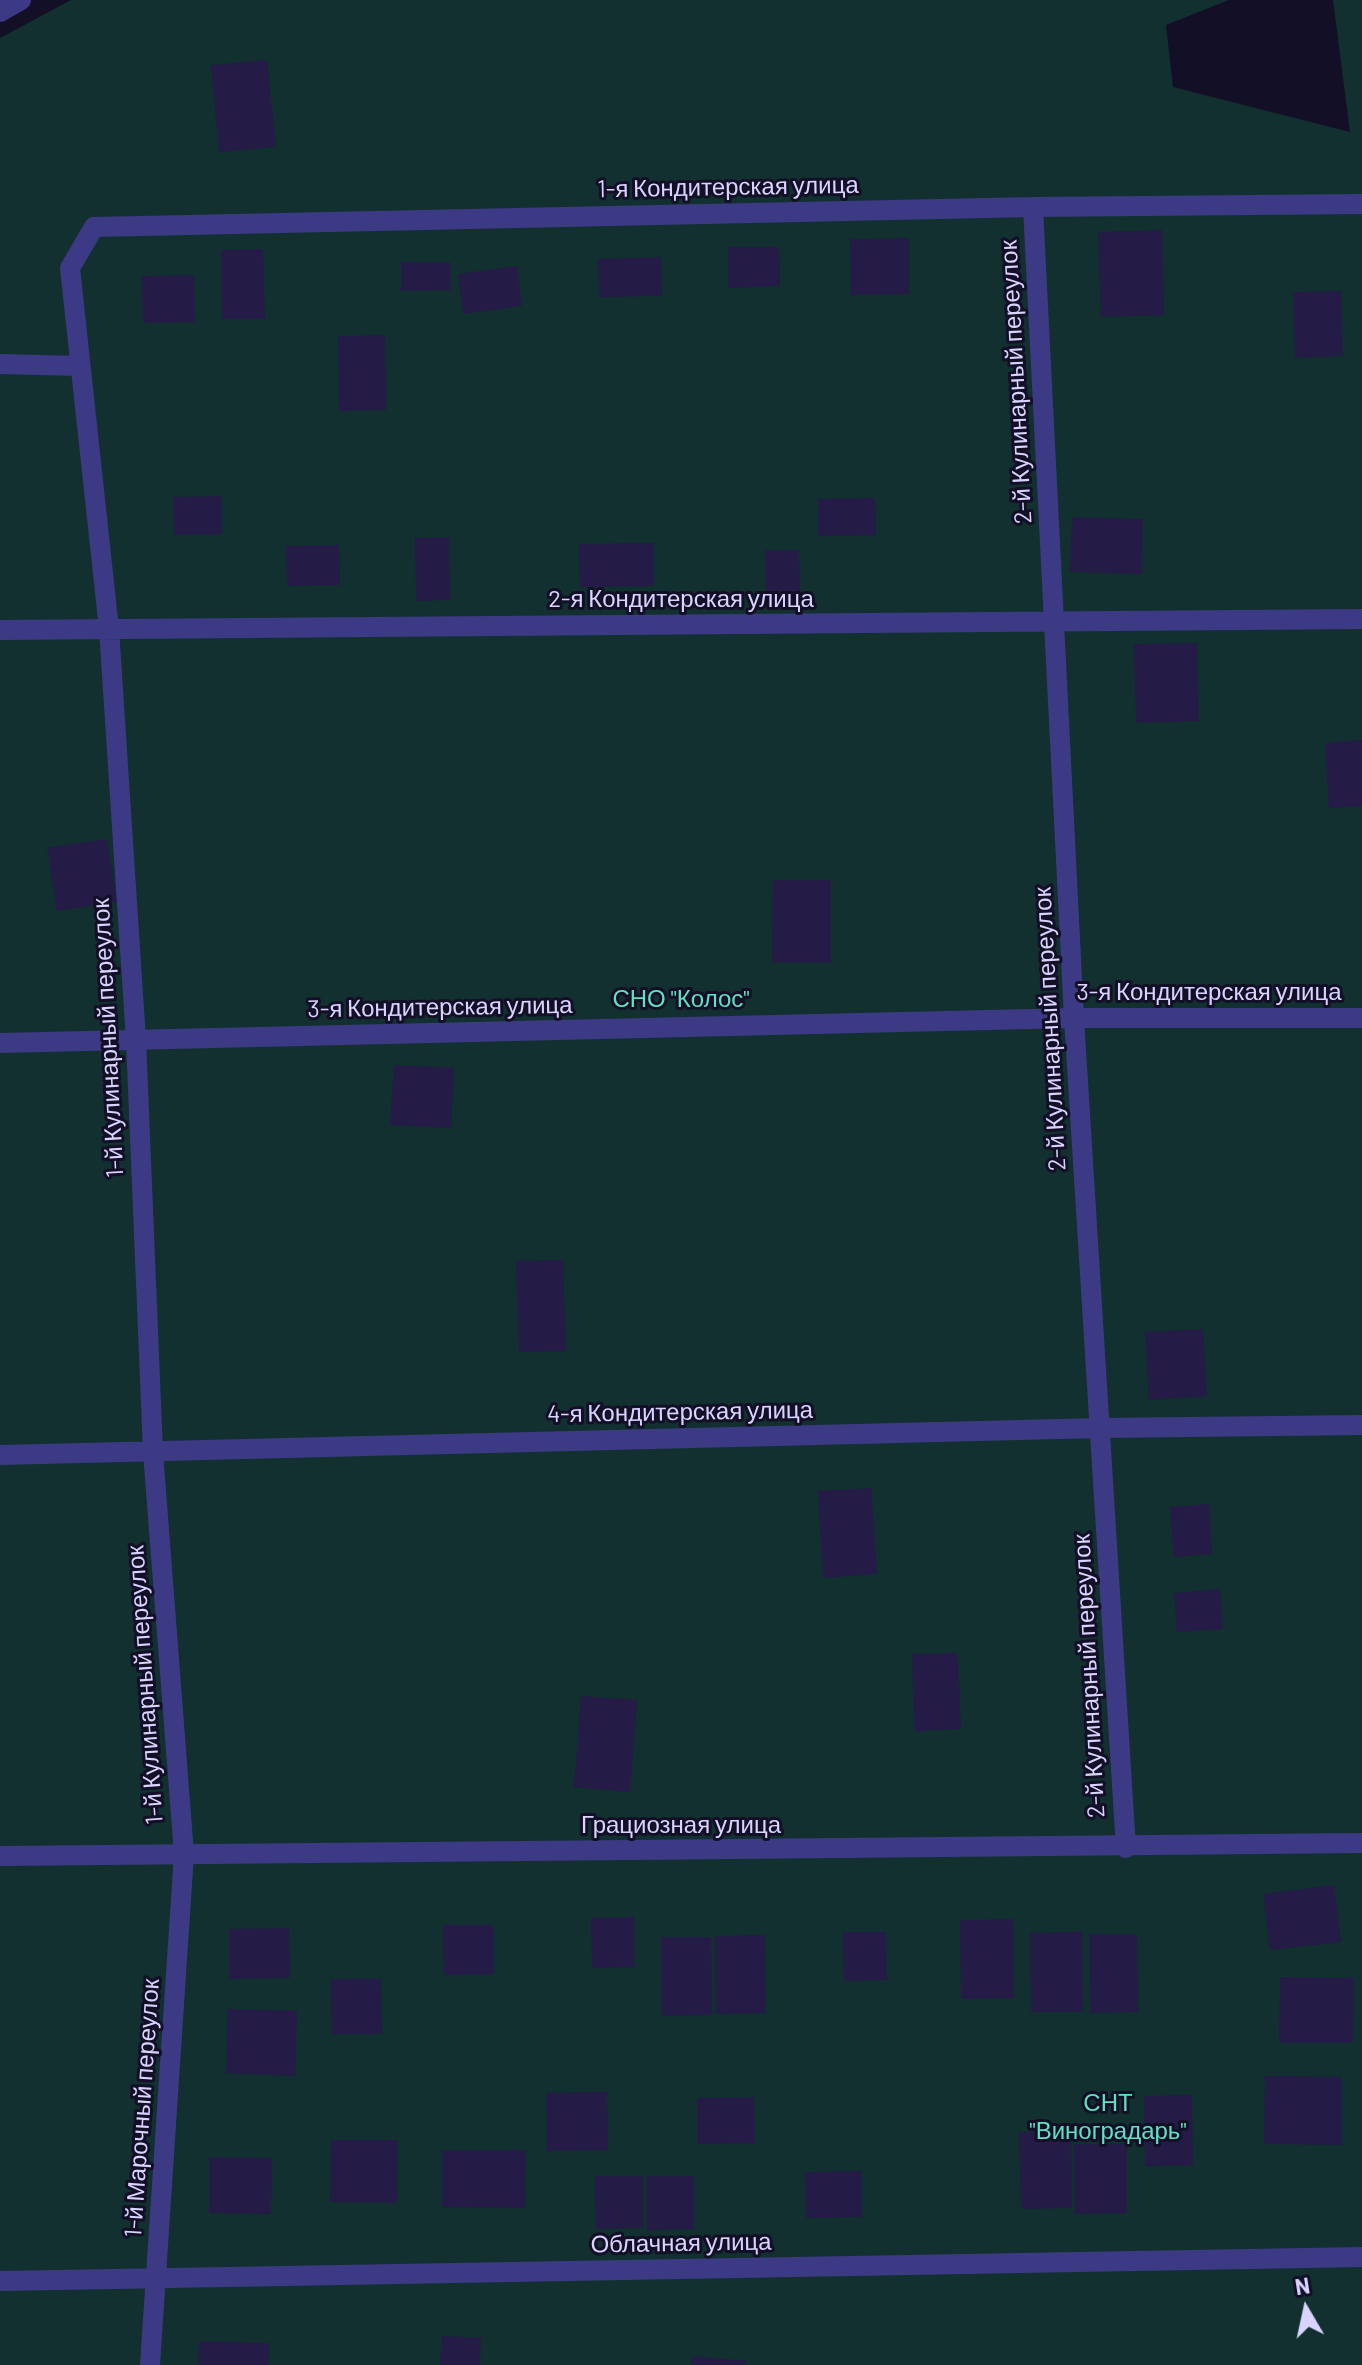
<!DOCTYPE html>
<html>
<head>
<meta charset="utf-8">
<style>
	body { margin:0 }
	#map { position:relative; width:1362px; height:2365px; overflow:hidden; background:#130f26; font-family:Barlow,sans-serif }
	canvas { display:block }
	.north { position:absolute; left:1266px; top:2269px; width:80px; height:80px; -webkit-text-stroke:6px #130f26; paint-order:stroke; rotate:351deg; font-size:22px; font-weight:700; line-height:32px; text-align:center; color:#d9d4ff }
	.north::after { content:''; display:block; margin:auto; width:28px; height:36px; background:#d9d4ff; clip-path:polygon(50% 0,100% 100%,50% 72%,0 100%) }
</style>
</head>
<body>
<div id="map">
<canvas width="1362" height="2365"></canvas>
<div class="north">N</div>
</div>
<script>
const context = document.querySelector('canvas').getContext('2d');
context.lineJoin = 'round';
function paint(path, color) {
  context.fillStyle = color;
  context.fill(path, 'evenodd');
}
function poly(rows) {
  const path = new Path2D();
  for (const r of rows) {
    path.moveTo(r[0], r[1]);
    for (let i = 2; i < r.length; i += 2) path.lineTo(r[i], r[i + 1]);
  }
  return path;
}
function strokePath(path, color, width, dash) {
  context.strokeStyle = color;
  context.lineWidth = width;
  context.lineCap = dash ? 'butt' : 'round';
  context.setLineDash(dash || []);
  context.stroke(path);
}
function write(font, color, halo, rows, align = 'center') {
  context.font = font + ' Barlow,sans-serif';
  context.lineWidth = 6;
  context.setLineDash([]);
  context.textBaseline = 'middle';
  context.strokeStyle = halo;
  context.fillStyle = color;
  for (const [text, x, y, turn = 0] of rows) {
    context.save();
    context.translate(x, y);
    context.rotate((+turn || 0) * Math.PI / 180);
    context.textAlign = isNaN(turn) ? turn : align;
    if (halo) context.strokeText(text, 0, 0);
    context.fillText(text, 0, 0);
    context.restore();
  }
}
paint(poly([
	[71,0,1229,0,1166,25,1173,87,1350,132,1333,0,1362,0,1362,2365,0,2365,0,38]
]), '#12302f');
paint(poly([
	[267,60,276,147,219,152,211,65],
	[1162,230,1164,315,1101,317,1098,232],
	[909,238,909,294,851,295,850,239],
	[728,247,779,247,780,286,728,288],
	[263,249,265,319,222,319,221,250],
	[661,257,662,296,599,297,598,259],
	[401,262,450,262,451,290,401,291],
	[517,266,522,306,463,314,458,274],
	[194,275,195,322,143,323,142,276],
	[1341,291,1343,356,1295,358,1293,292],
	[385,335,386,410,339,411,338,336],
	[222,496,222,534,174,535,173,497],
	[875,498,876,535,818,536,818,499],
	[1072,517,1143,519,1142,574,1070,572],
	[449,537,450,600,416,601,415,538],
	[654,543,654,586,580,587,579,544],
	[339,545,340,585,287,586,286,546],
	[765,550,799,550,800,596,766,596],
	[1197,643,1199,721,1136,723,1134,644],
	[1362,740,1362,806,1329,808,1325,743],
	[107,839,117,902,57,911,47,848],
	[773,880,831,880,831,963,772,962],
	[394,1065,454,1068,451,1128,390,1125],
	[563,1260,566,1351,519,1352,516,1261],
	[1203,1329,1207,1396,1149,1400,1145,1332],
	[871,1488,877,1574,823,1578,818,1491],
	[1209,1504,1212,1554,1174,1557,1170,1507],
	[1220,1589,1223,1629,1177,1632,1174,1593],
	[958,1653,961,1729,914,1731,912,1654],
	[581,1696,637,1700,630,1792,574,1787],
	[1334,1885,1341,1942,1270,1950,1263,1894],
	[634,1917,634,1967,592,1968,591,1918],
	[1013,1919,1014,1998,961,1999,960,1920],
	[443,1925,494,1925,494,1974,444,1975],
	[289,1928,290,1978,229,1979,229,1929],
	[843,1932,886,1932,887,1980,844,1981],
	[1082,1932,1083,2012,1031,2012,1030,1933],
	[1089,1934,1137,1934,1138,2012,1090,2013],
	[765,1935,766,2013,716,2014,715,1936],
	[661,1937,711,1937,712,2015,662,2016],
	[1280,1977,1354,1978,1353,2043,1279,2043],
	[331,1979,381,1979,382,2034,332,2034],
	[228,2009,297,2011,295,2076,226,2073],
	[1265,2076,1342,2077,1342,2145,1264,2144],
	[607,2092,608,2150,547,2151,546,2093],
	[1192,2095,1193,2165,1145,2166,1144,2096],
	[754,2097,755,2143,697,2144,697,2098],
	[1071,2131,1072,2208,1021,2209,1019,2132],
	[331,2140,398,2140,397,2203,330,2202],
	[1074,2144,1127,2144,1127,2213,1075,2214],
	[442,2150,526,2150,525,2208,442,2207],
	[209,2157,272,2158,271,2214,209,2213],
	[862,2171,862,2217,806,2218,805,2172],
	[595,2176,643,2176,643,2228,596,2229],
	[647,2176,694,2176,694,2229,647,2230],
	[442,2336,481,2338,480,2365,440,2365],
	[199,2341,269,2343,268,2365,198,2365],
	[692,2356,747,2361,746,2365,691,2365]
]), '#241b47');
strokePath(poly([
	[0,12,21,0],
	[1033,207,1074,1018,1126,1848],
	[0,364,79,366],
	[0,630,1362,619],
	[0,1043,1074,1018,1362,1018],
	[0,1455,1101,1428,1362,1425],
	[0,2281,1362,2257],
	[150,2365,184,1854,153,1452,136,1040,109,629,70,268,94,227,1033,207,1362,204]
]), '#3d3a85', 20);
strokePath(poly([
	[0,1856,1362,1843]
]), '#3d3a85', 20);
write('24px', '#d9d4ff', '#130f26', [
	["1-я Кондитерская улица",728,187,-1],
	["2-й Кулинарный переулок",1016,382,-93],
	["2-я Кондитерская улица",681,599],
	["3-я Кондитерская улица",1209,992],
	["3-я Кондитерская улица",440,1007,-1],
	["2-й Кулинарный переулок",1050,1029,-93],
	["1-й Кулинарный переулок",108,1038,-93],
	["4-я Кондитерская улица",680,1412,-1],
	["2-й Кулинарный переулок",1089,1676,-93],
	["1-й Кулинарный переулок",145,1685,-94],
	["Грациозная улица",681,1825],
	["1-й Марочный переулок",142,2108,-86],
	["Облачная улица",681,2243,-1]
]);
write('24px', '#5fe0c0', '#130f26', [
	["СНО \"Колос\"",681,999],
	["СНТ",1108,2103],
	["\"Виноградарь\"",1108,2131]
]);
</script>
</body>
</html>
